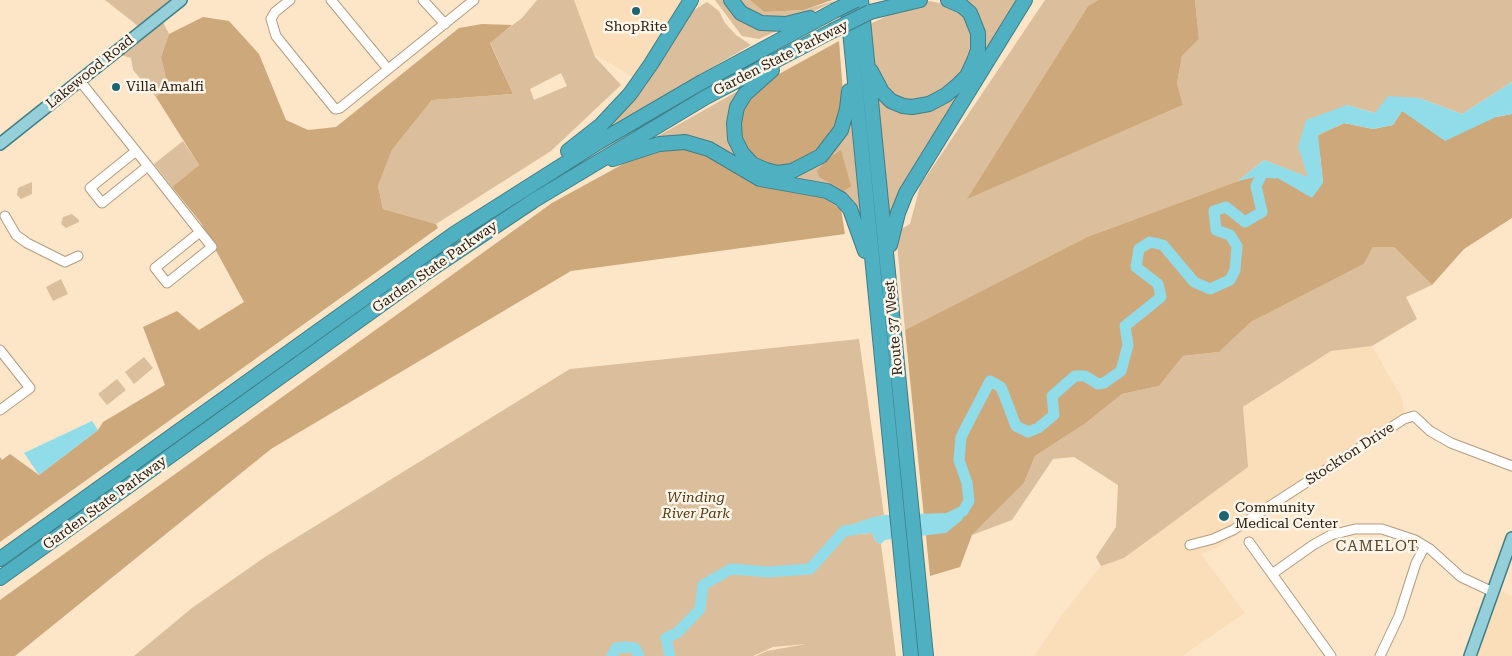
<!DOCTYPE html>
<html>
<head>
<meta charset="utf-8">
<style>
	body { margin:0 }
	canvas { display:block; background:#fde5c8 }
</style>
</head>
<body>
<canvas width="1512" height="656"></canvas>
<script>
const context = document.querySelector('canvas').getContext('2d');
context.lineJoin = 'round';
function paint(path, color) {
  context.fillStyle = color;
  context.fill(path, 'evenodd');
}
function poly(rows) {
  const path = new Path2D();
  for (const r of rows) {
    path.moveTo(r[0], r[1]);
    for (let i = 2; i < r.length; i += 2) path.lineTo(r[i], r[i + 1]);
  }
  return path;
}
function strokePath(path, color, width, dash) {
  context.strokeStyle = color;
  context.lineWidth = width;
  context.lineCap = dash ? 'butt' : 'round';
  context.setLineDash(dash || []);
  context.stroke(path);
}
function write(font, color, halo, rows, align = 'center') {
  context.font = font + ' "Roboto Serif",serif';
  context.lineWidth = 5;
  context.setLineDash([]);
  context.textBaseline = 'middle';
  context.strokeStyle = halo;
  context.fillStyle = color;
  for (const [text, x, y, turn = 0] of rows) {
    context.save();
    context.translate(x, y);
    context.rotate((+turn || 0) * Math.PI / 180);
    context.textAlign = isNaN(turn) ? turn : align;
    if (halo) context.strokeText(text, 0, 0);
    context.fillText(text, 0, 0);
    context.restore();
  }
}
paint(poly([
	[574,0,686,0,636,79,594,54],
	[1372,346,1402,398,1406,425,1220,546,1201,554,1245,613,1182,656,1034,656,1061,616,1101,566,1124,558,1247,467,1243,408,1331,351],
	[1500,591,1512,596,1512,656,1477,656]
]), '#faddb9');
paint(poly([
	[105,0,172,0,138,26],
	[537,0,574,0,595,57,621,85,551,151,436,224,383,209,378,186,392,150,432,100,513,94,490,42,522,18],
	[561,73,567,86,534,100,530,89],
	[715,0,727,0,777,31,759,39,742,36],
	[735,0,750,0,764,12,804,10,837,0,804,16,760,19],
	[959,0,1020,0,893,208,889,219,875,88,919,110,980,58],
	[1045,0,1098,0,1088,6,968,198,1183,105,1177,83,1182,56,1199,39,1195,0,1512,0,1512,82,1462,114,1419,98,1375,113,1347,105,1309,178,1264,160,1238,181,1087,237,905,330,896,232,910,224,920,186],
	[930,1,956,7,971,23,974,48,964,73,928,100,899,101,876,78,868,25,906,7],
	[707,2,719,11,725,23,736,35,751,45,603,130,686,15],
	[163,22,169,34,161,57,168,87,156,97,133,70,131,58,121,55],
	[745,87,851,120,861,223,851,206,776,179,712,147,651,140],
	[183,141,199,165,172,187,154,164],
	[32,182,32,194,21,199,17,195,18,188],
	[72,214,79,220,79,222,66,228,61,224,63,217],
	[1373,247,1394,247,1432,285,1406,297,1417,319,1372,346,1331,351,1243,407,1248,467,1124,558,1101,566,1096,557,1116,527,1118,485,1074,457,1053,459,1012,520,972,535,1024,483,1035,456,1086,423,1122,394,1159,386,1183,356,1219,352,1251,322,1364,264],
	[61,279,68,294,53,301,46,287],
	[859,339,884,515,845,527,844,535,872,533,876,542,881,544,896,656,756,656,767,651,806,644,773,647,753,656,134,656,192,608,265,557,570,369],
	[144,357,153,368,134,384,125,372],
	[117,379,126,390,107,405,98,394]
]), '#dbbe9b');
paint(poly([
	[750,0,832,0,804,10,764,12],
	[1098,0,1195,0,1199,39,1182,56,1177,83,1183,105,967,199,1088,6],
	[203,17,229,21,259,54,286,120,308,130,336,127,459,28,482,24,512,25,490,43,513,94,432,100,392,150,378,186,383,209,436,224,438,228,0,542,0,457,2,460,10,454,39,475,98,430,103,422,165,385,143,327,177,311,199,330,244,302,201,223,172,187,199,165,156,97,168,87,161,57,169,34],
	[839,41,844,106,829,142,794,167,775,168,756,162,738,135,739,119,746,100,759,85],
	[1402,111,1496,117,1512,114,1512,218,1464,249,1432,285,1394,247,1373,247,1364,264,1251,322,1219,352,1183,356,1159,386,1122,394,1086,423,1035,456,1024,483,972,535,960,567,930,576,905,330,1087,237,1238,181,1269,173,1323,183,1318,136,1344,123,1373,129,1393,125],
	[668,147,703,152,820,196,841,209,845,234,571,271,271,449,15,656,0,656,0,600,552,203,634,158],
	[841,150,851,186,844,191,819,177,817,171,827,159]
]), '#cda87a');
paint(poly([
	[1512,82,1512,114,1496,117,1445,141,1402,111,1393,125,1373,129,1344,123,1318,135,1323,183,1312,198,1269,173,1238,181,1264,160,1308,177,1298,147,1306,120,1347,105,1375,113,1388,96,1419,98,1462,114],
	[92,421,98,430,39,475,24,453],
	[959,508,965,512,962,520,946,533,885,540,881,544,876,542,872,533,843,535,845,527,870,518,884,515,947,513]
]), '#91dce9');
strokePath(poly([
	[949,518,963,511,969,501,967,483,959,460,961,437,990,381,1001,387,1016,426,1028,432,1038,428,1054,415,1052,396,1075,376,1085,376,1098,384,1104,383,1121,371,1128,345,1125,326,1161,297,1158,284,1136,267,1139,249,1150,242,1163,245,1194,282,1210,289,1230,280,1235,270,1237,246,1230,235,1216,230,1214,211,1226,207,1245,222,1262,212,1256,186,1263,172,1275,173],
	[612,656,616,648,625,647,635,648,639,656],
	[670,656,666,638,677,633,700,609,703,585,731,569,768,572,810,569,844,531,858,529]
]), '#91dce9', 11);
const minor = poly([
	[290,0,275,12,271,19,276,36,335,109,340,108,474,0],
	[331,0,388,69],
	[423,0,445,24],
	[80,81,148,166,200,232,212,247,167,283,155,268,200,232],
	[136,151,90,188,102,203,148,166],
	[5,216,16,235,27,243,65,262,78,256],
	[0,350,30,388,0,410],
	[1249,542,1331,656],
	[1190,545,1213,539,1233,530,1404,419,1414,416,1430,431,1451,443,1512,466],
	[1272,574,1313,545,1331,535,1355,529,1382,529,1415,540,1430,549,1461,577,1493,592],
	[1380,656,1399,616,1416,563,1425,546]
]);
const major = poly([
	[0,144,181,0],
	[1470,656,1512,538]
]);
const highway = poly([
	[731,0,741,13,761,23,786,24,810,18],
	[847,0,911,656],
	[861,0,926,656],
	[870,12,920,0],
	[772,70,745,94,737,107,734,123,735,139,742,153,752,164,766,170,777,173,792,171,821,156,841,130,847,109,849,91],
	[871,71,882,92,891,101,903,106,912,107,929,104,946,95,959,84,967,76,974,61,978,50,978,33,970,13,962,6,948,0],
	[568,151,601,125,630,94,651,64,691,0],
	[613,159,659,144,685,142,709,149,760,179,827,191,841,199,850,209,865,251],
	[890,245,898,213,906,193,1025,0],
	[0,559,454,234,599,142,702,82,834,11],
	[0,578,425,273,533,201,706,97,832,31]
]);
strokePath(minor, '#b29c80', 11);
strokePath(major, '#417e85', 14);
strokePath(highway, '#417e85', 16);
strokePath(minor, '#fff', 9);
strokePath(major, '#95d0da', 11);
strokePath(highway, '#4eb0c1', 14);
const highwayBridge = poly([
	[834,11,856,0],
	[832,31,870,12]
]);
strokePath(highwayBridge, '#417e85', 16, []);
strokePath(highwayBridge, '#4eb0c1', 14);
for (const [x, y, r, color] of [
	[636,11,5,"#1b6571"],
	[116,87,5,"#1b6571"],
	[1224,516,6,"#1b6571"]
]) {
  const dot = new Path2D();
  dot.arc(x, y, r, 0, 2 * Math.PI);
  context.fillStyle = color;
  context.fill(dot);
  strokePath(dot, '#fff5e9', 2);
}
write('14px', '#292015', '#fff5e9', [
	["ShopRite",636,27,"center"],
	["Villa Amalfi",126,87],
	["Community",1235,508],
	["Medical Center",1235,524]
], 'left');
write('14px', '#292015', '#fff5e9', [
	["Garden State Parkway",781,58,-27],
	["Lakewood Road",90,72,-39],
	["Garden State Parkway",435,267,-35],
	["Route 37 West",894,328,-95],
	["Stockton Drive",1350,454,-33],
	["Garden State Parkway",105,503,-36]
]);
write('italic 14px', '#503611', '#fff5e9', [
	["Winding",696,498],
	["River Park",696,514]
]);
context.letterSpacing = '1px';
write('15px', '#59452c', '#fff5e9', [
	["CAMELOT",1377,547]
]);
context.letterSpacing = '0px';
</script>
</body>
</html>
